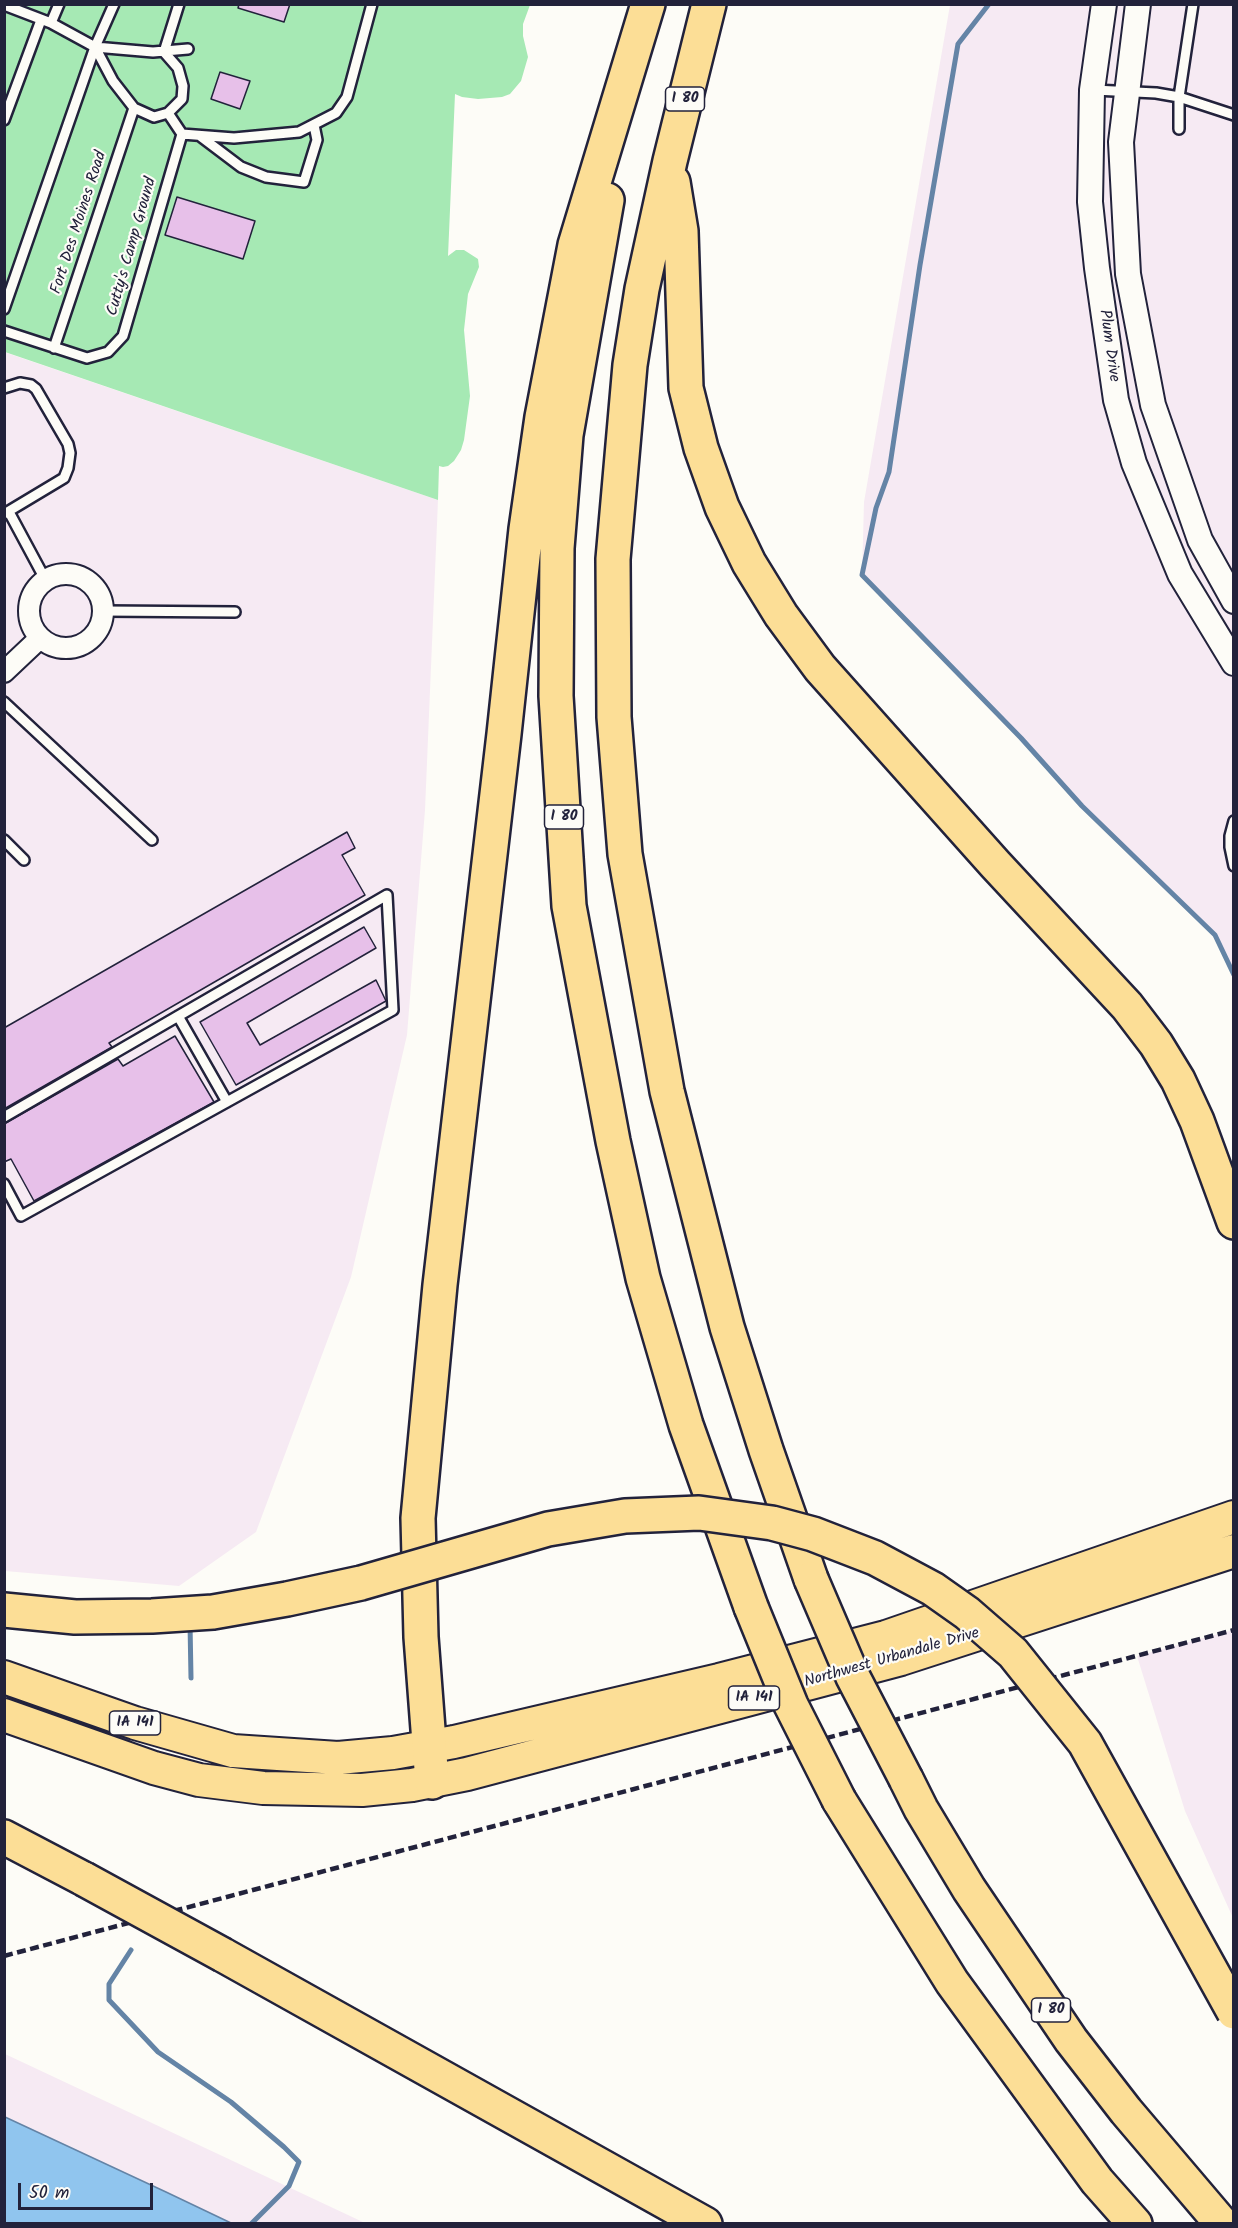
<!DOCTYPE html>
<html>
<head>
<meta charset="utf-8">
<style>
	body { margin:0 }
	#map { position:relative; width:1238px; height:2228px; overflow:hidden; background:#fdfcf7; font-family:Kalam,sans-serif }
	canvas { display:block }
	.frame { position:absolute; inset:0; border:6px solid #22223b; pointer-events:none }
	.scale { position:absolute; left:18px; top:2183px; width:135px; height:27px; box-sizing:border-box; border:3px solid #22223b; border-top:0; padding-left:8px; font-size:18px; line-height:21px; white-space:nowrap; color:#22223b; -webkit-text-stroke:4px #fdfcf7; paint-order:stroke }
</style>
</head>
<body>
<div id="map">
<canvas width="1238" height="2228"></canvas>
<div class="frame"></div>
<div class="scale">50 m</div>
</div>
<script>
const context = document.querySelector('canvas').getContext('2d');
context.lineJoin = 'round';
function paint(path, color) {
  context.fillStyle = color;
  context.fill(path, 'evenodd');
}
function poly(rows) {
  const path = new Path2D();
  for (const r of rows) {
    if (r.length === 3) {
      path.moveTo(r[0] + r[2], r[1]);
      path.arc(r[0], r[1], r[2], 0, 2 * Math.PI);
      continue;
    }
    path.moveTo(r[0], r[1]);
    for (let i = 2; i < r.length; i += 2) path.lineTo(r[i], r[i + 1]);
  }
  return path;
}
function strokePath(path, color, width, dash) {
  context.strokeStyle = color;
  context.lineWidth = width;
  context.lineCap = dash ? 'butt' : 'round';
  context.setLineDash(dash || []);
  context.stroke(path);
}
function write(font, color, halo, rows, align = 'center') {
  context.font = font + ' Kalam,sans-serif';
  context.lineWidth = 4.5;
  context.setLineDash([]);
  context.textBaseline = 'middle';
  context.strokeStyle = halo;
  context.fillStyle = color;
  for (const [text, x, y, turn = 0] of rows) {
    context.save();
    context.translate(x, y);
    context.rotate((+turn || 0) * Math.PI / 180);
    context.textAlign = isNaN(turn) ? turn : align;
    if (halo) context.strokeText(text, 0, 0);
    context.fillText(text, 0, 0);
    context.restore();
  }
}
paint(poly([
	[950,5,1233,5,1233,975,1215,935,1082,806,1021,738,862,575,864,502],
	[4,352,438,500,425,810,407,1035,351,1277,256,1532,179,1586,5,1571],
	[1233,1630,1234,1630,1233,1918,1185,1811,1137,1656],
	[5,2054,365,2223,5,2223]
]), '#f6eaf3');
paint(poly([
	[5,5,530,5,523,24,523,36,528,57,521,81,510,94,502,97,478,99,462,97,455,94,448,256,456,250,464,250,478,259,479,267,468,294,464,330,470,396,464,440,461,450,454,461,448,466,443,467,439,466,438,500,5,352]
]), '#a6e9b4');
const water = poly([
	[5,2117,166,2192,231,2223,5,2223,5,2117]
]);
paint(water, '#90c5ee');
strokePath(water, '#6484a6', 1.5);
strokePath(poly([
	[989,4,958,44,920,265,889,472,876,508,862,575,1021,738,1082,806,1215,935,1234,975],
	[190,1623,191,1678],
	[131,1950,109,1984,109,2000,158,2052,231,2102,284,2147,299,2162,289,2186,251,2224]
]), '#6484a6', 5);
const building = poly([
	[239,4,290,4,284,22,238,8,239,4],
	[220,72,250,81,240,109,211,99,220,72],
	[177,197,255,221,243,259,165,235,177,197],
	[347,832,355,848,342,855,365,895,109,1043,112,1047,4,1109,4,1028,347,832],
	[364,927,376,948,247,1023,260,1045,376,980,386,1001,236,1085,200,1022,364,927],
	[175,1036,214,1102,34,1201,11,1159,4,1162,4,1124,118,1059,123,1066,175,1036]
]);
paint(building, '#e7c0e9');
strokePath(building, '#22223b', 1.5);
const service = poly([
	[4,5,51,23,95,47,113,81,134,108,154,117,168,113,182,99,183,86,178,68,164,52,179,4],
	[51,23,59,4],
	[95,47,153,52,188,49],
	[1094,90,1156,93,1179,97,1234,115],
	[168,113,182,134],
	[4,120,41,20],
	[1179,129,1179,97,1193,4],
	[182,134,234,138,299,132,336,113,347,97,372,4],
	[200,136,241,167,266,177,304,182,317,140,314,125],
	[4,309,95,47,114,4],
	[4,331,87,358,108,352,123,336,182,134],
	[54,348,134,108],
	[4,388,20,383,31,385,36,389,68,444,70,453,68,468,64,478,4,514],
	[9,512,45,579],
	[104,611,235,612],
	[4,702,152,840],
	[1234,821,1230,836,1230,847,1234,866],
	[4,840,24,860],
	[178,1016,227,1102],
	[4,1117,387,895,393,1010,21,1216,4,1184]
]);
const minor = poly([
	[66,611,37],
	[4,672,40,638]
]);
const tertiary = poly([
	[1104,4,1092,90,1090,202,1097,268,1116,400,1134,463,1180,574,1234,663],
	[1138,4,1121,142,1128,274,1153,405,1200,540,1234,601]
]);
const trunk = poly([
	[4,1677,135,1723,233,1751,338,1758,393,1753,454,1742,719,1680,886,1637,1234,1517],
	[4,1715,154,1768,199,1780,263,1788,362,1790,412,1785,467,1774,901,1659,1234,1551]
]);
const motorway = poly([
	[709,4,670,161,642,289,630,365,613,559,614,717,625,854,667,1091,727,1327,766,1450,811,1579],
	[673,182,681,231,686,388,701,448,722,507,749,563,781,615,820,668,995,864,1127,1006,1156,1044,1178,1080,1197,1121,1234,1222],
	[607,200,566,435,557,548,556,696,569,906,613,1141,643,1278,686,1425,751,1607],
	[906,1779,921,1809,969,1889,1071,2040,1126,2111,1222,2224],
	[432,1782,421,1637,418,1518,440,1285,504,734,526,529,542,417,575,245,648,4],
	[839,1800,952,1982,1097,2181,1135,2224],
	[4,1837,84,1879],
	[223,1955,705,2224]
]);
strokePath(service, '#22223b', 14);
strokePath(minor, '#22223b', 24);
strokePath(tertiary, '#22223b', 28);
strokePath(trunk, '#22223b', 36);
strokePath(motorway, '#22223b', 38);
strokePath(service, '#fdfcf7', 9);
strokePath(minor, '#fdfcf7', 20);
strokePath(tertiary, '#fdfcf7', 24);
strokePath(trunk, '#fcde96', 32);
strokePath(motorway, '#fcde96', 33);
strokePath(poly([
	[4,1956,1234,1630]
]), '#22223b', 4.5, [9, 4.5]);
const motorwayBridge = poly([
	[811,1579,853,1677,906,1779],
	[751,1607,791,1705,839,1800],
	[4,1610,75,1617,152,1616,213,1612,287,1599,361,1583,548,1529,625,1516,699,1513,772,1523,813,1534,875,1558,933,1589,967,1613,1013,1653,1085,1743,1234,2012],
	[84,1879,223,1955]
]);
strokePath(motorwayBridge, '#22223b', 38, []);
strokePath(motorwayBridge, '#fcde96', 33);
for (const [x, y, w] of [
	[685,99,39],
	[564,817,39],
	[754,1698,51],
	[135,1723,51],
	[1051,2010,39]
]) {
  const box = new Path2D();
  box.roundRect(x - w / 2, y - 12, w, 24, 4.5);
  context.fillStyle = '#fdfcf7';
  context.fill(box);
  strokePath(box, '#22223b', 1.5);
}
write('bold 15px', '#22223b', null, [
	["I 80",685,99],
	["I 80",564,817],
	["IA 141",754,1698],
	["IA 141",135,1723],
	["I 80",1051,2010]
]);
write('16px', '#22223b', '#fdfcf7', [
	["Fort Des Moines Road",80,223,-72],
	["Cutty's Camp Ground",133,247,-74],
	["Plum Drive",1108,346,82],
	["Northwest Urbandale Drive",892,1659,-16]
]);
</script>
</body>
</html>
